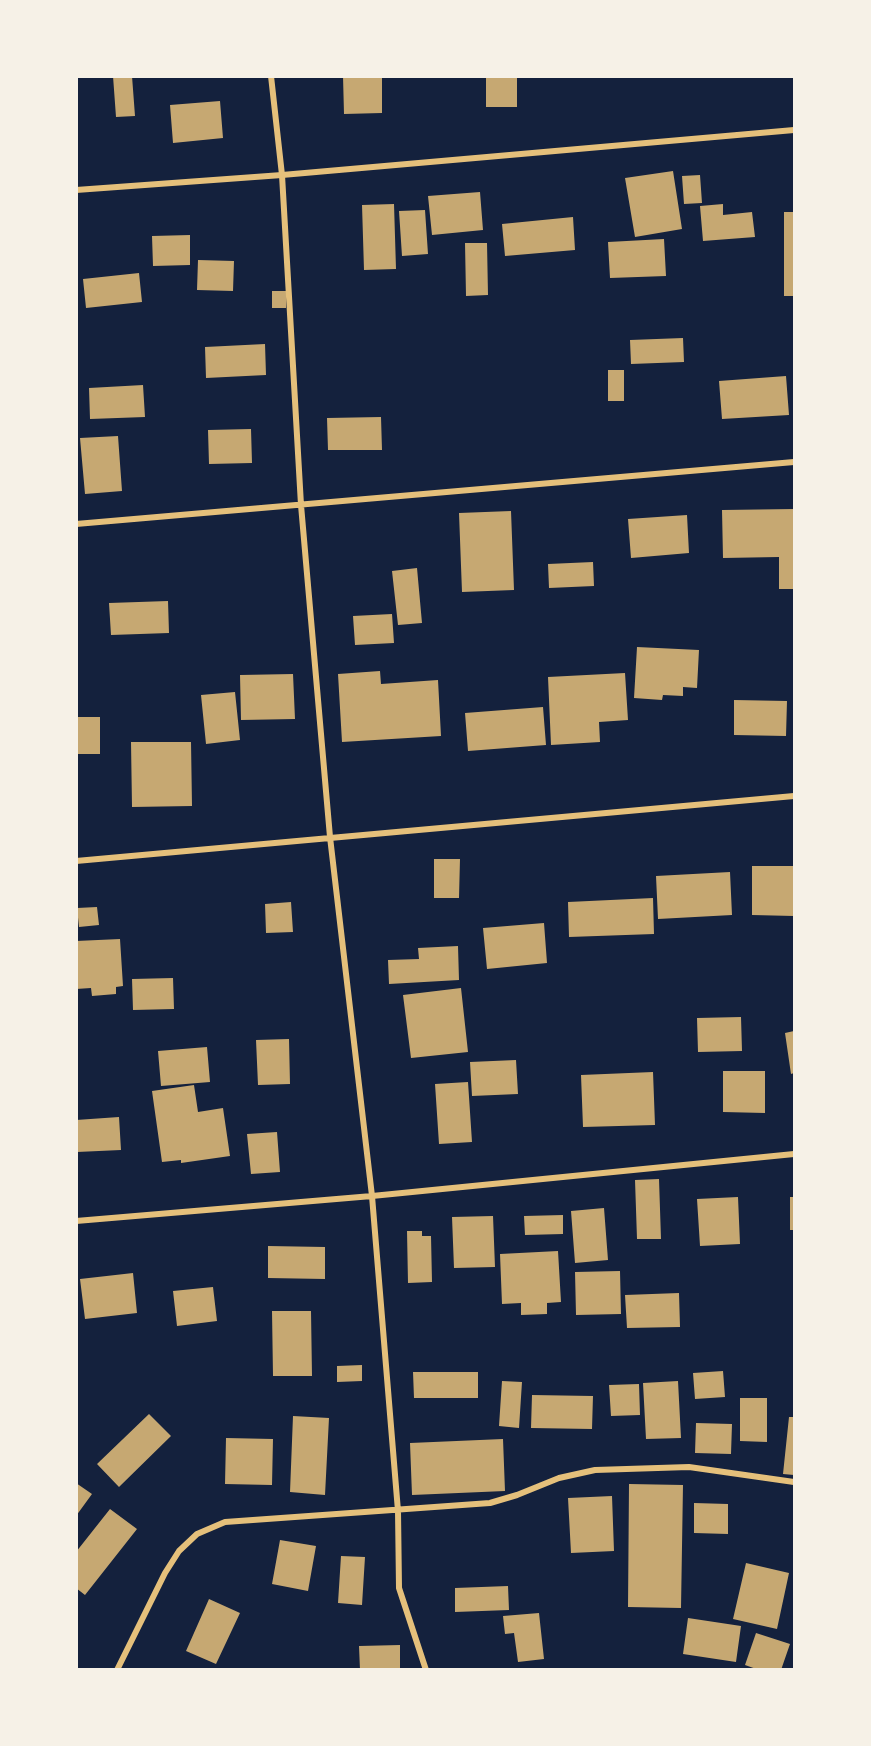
<!DOCTYPE html>
<html>
<head>
<meta charset="utf-8">
<style>
	body { margin:0 }
	#map { position:relative; width:871px; height:1746px; overflow:hidden; background:#14213d; font-family:Lato,sans-serif }
	canvas { display:block }
	.frame { position:absolute; inset:0; border:78px solid #f6f1e7; pointer-events:none }
</style>
</head>
<body>
<div id="map">
<canvas width="871" height="1746"></canvas>
<div class="frame"></div>
</div>
<script>
const context = document.querySelector('canvas').getContext('2d');
context.lineJoin = 'round';
function paint(path, color) {
  context.fillStyle = color;
  context.fill(path, 'evenodd');
}
function poly(rows) {
  const path = new Path2D();
  for (const r of rows) {
    path.moveTo(r[0], r[1]);
    for (let i = 2; i < r.length; i += 2) path.lineTo(r[i], r[i + 1]);
  }
  return path;
}
function strokePath(path, color, width, dash) {
  context.strokeStyle = color;
  context.lineWidth = width;
  context.lineCap = dash ? 'butt' : 'round';
  context.setLineDash(dash || []);
  context.stroke(path);
}
paint(poly([
	[113,76,132,76,135,116,116,117],
	[343,76,382,76,382,113,344,114],
	[486,76,517,76,517,107,486,107],
	[220,101,223,138,173,143,170,105],
	[673,171,682,229,635,237,625,178],
	[700,175,702,203,684,204,682,176],
	[480,192,483,230,432,235,428,196],
	[394,204,396,269,364,270,362,205],
	[723,204,723,215,752,212,755,237,703,241,700,206],
	[425,210,428,254,402,256,399,211],
	[784,212,794,212,794,296,784,296],
	[573,217,575,250,505,256,502,224],
	[190,235,190,265,153,266,152,236],
	[664,239,666,276,610,278,608,242],
	[465,243,487,243,488,295,466,296],
	[198,260,234,261,233,291,197,290],
	[139,273,142,302,86,308,83,279],
	[272,291,286,291,286,308,272,308],
	[683,338,684,362,631,364,630,340],
	[265,344,266,375,206,378,205,347],
	[608,370,624,370,624,401,608,401],
	[786,376,789,415,722,419,719,381],
	[143,385,145,417,90,419,89,388],
	[381,417,382,450,328,450,327,418],
	[251,429,252,463,209,464,208,430],
	[118,436,122,491,85,494,80,438],
	[794,509,794,589,779,589,779,557,723,558,722,510],
	[511,511,514,590,462,592,459,513],
	[687,515,689,553,631,558,628,519],
	[593,562,594,586,549,588,548,564],
	[417,568,422,623,398,625,392,571],
	[168,601,169,633,111,635,109,603],
	[392,614,394,643,355,645,353,616],
	[637,647,699,650,697,688,683,687,683,696,663,695,662,700,634,698],
	[380,671,381,684,438,680,441,736,342,742,338,674],
	[625,673,628,720,599,722,600,742,551,745,548,677],
	[293,674,295,719,241,720,240,675],
	[235,692,240,740,206,744,201,695],
	[734,700,787,701,786,736,734,735],
	[543,707,546,745,468,751,465,713],
	[76,717,100,717,100,754,76,754],
	[131,742,191,742,192,806,132,807],
	[434,859,460,859,459,898,434,898],
	[752,866,794,866,794,916,752,915],
	[730,872,732,915,658,919,656,876],
	[653,898,654,934,569,937,568,902],
	[291,902,293,932,266,933,265,904],
	[97,907,99,925,79,927,77,908],
	[544,923,547,963,487,969,483,928],
	[120,939,123,986,116,987,116,994,92,996,91,988,76,989,76,941],
	[458,946,459,980,389,984,388,960,419,959,418,948],
	[173,978,174,1009,133,1010,132,979],
	[461,988,468,1052,411,1058,403,995],
	[741,1017,742,1051,698,1052,697,1018],
	[794,1031,794,1073,791,1074,785,1033],
	[289,1039,290,1084,258,1085,256,1040],
	[207,1047,210,1082,161,1086,158,1051],
	[516,1060,518,1094,472,1096,470,1062],
	[723,1071,765,1071,765,1113,723,1112],
	[653,1072,655,1125,583,1127,581,1075],
	[468,1082,472,1142,439,1144,435,1084],
	[194,1085,198,1112,223,1108,230,1156,181,1163,181,1160,162,1162,152,1091],
	[119,1117,121,1150,77,1152,76,1120],
	[277,1132,280,1172,251,1174,247,1134],
	[659,1179,661,1239,637,1239,635,1180],
	[738,1197,740,1244,700,1246,697,1199],
	[790,1197,794,1197,794,1230,790,1230],
	[604,1208,608,1260,575,1263,571,1211],
	[563,1215,563,1234,525,1235,524,1216],
	[493,1216,495,1267,454,1268,452,1217],
	[407,1231,422,1231,422,1236,431,1236,432,1282,408,1283],
	[268,1246,325,1247,325,1279,268,1278],
	[558,1251,561,1302,547,1303,547,1314,521,1315,521,1303,502,1304,500,1254],
	[620,1271,621,1314,576,1315,575,1272],
	[133,1273,137,1313,85,1319,80,1279],
	[213,1287,217,1321,177,1326,173,1291],
	[679,1293,680,1327,627,1328,625,1295],
	[272,1311,311,1311,312,1376,273,1376],
	[362,1365,362,1381,337,1382,337,1366],
	[723,1371,725,1397,695,1399,693,1373],
	[413,1372,478,1372,478,1398,414,1398],
	[502,1381,522,1382,519,1428,499,1426],
	[678,1381,681,1438,646,1439,643,1383],
	[639,1384,640,1415,611,1416,609,1385],
	[532,1395,593,1396,592,1429,531,1428],
	[740,1398,767,1398,767,1442,740,1441],
	[149,1414,171,1436,119,1487,97,1464],
	[293,1416,329,1418,325,1495,290,1492],
	[789,1417,794,1417,794,1475,783,1474],
	[696,1423,732,1424,731,1454,695,1453],
	[226,1438,273,1439,272,1485,225,1484],
	[503,1439,505,1491,412,1495,410,1443],
	[76,1483,92,1494,76,1516],
	[629,1484,683,1485,681,1608,628,1607],
	[612,1496,614,1551,571,1553,568,1498],
	[694,1503,728,1504,728,1534,694,1533],
	[110,1509,137,1529,85,1595,76,1588,76,1552],
	[280,1540,316,1546,308,1591,272,1584],
	[341,1556,365,1557,362,1605,338,1603],
	[746,1563,789,1573,777,1629,733,1619],
	[508,1586,509,1610,455,1612,455,1588],
	[209,1599,240,1613,216,1664,186,1651],
	[539,1613,544,1659,518,1662,514,1633,505,1634,503,1616],
	[688,1618,741,1626,736,1662,683,1654],
	[756,1633,790,1644,781,1670,759,1670,745,1665],
	[400,1645,400,1670,360,1670,359,1646]
]), '#c6a872');
strokePath(poly([
	[271,76,282,175,301,505,330,837,372,1196,398,1511,399,1588,426,1670],
	[76,190,282,175,794,130],
	[76,524,794,462],
	[76,861,794,796],
	[76,1221,372,1196,794,1154],
	[117,1670,165,1573,179,1551,197,1534,225,1522,490,1503,517,1495,559,1478,595,1470,689,1467,794,1482]
]), '#e5c07b', 6);
</script>
</body>
</html>
